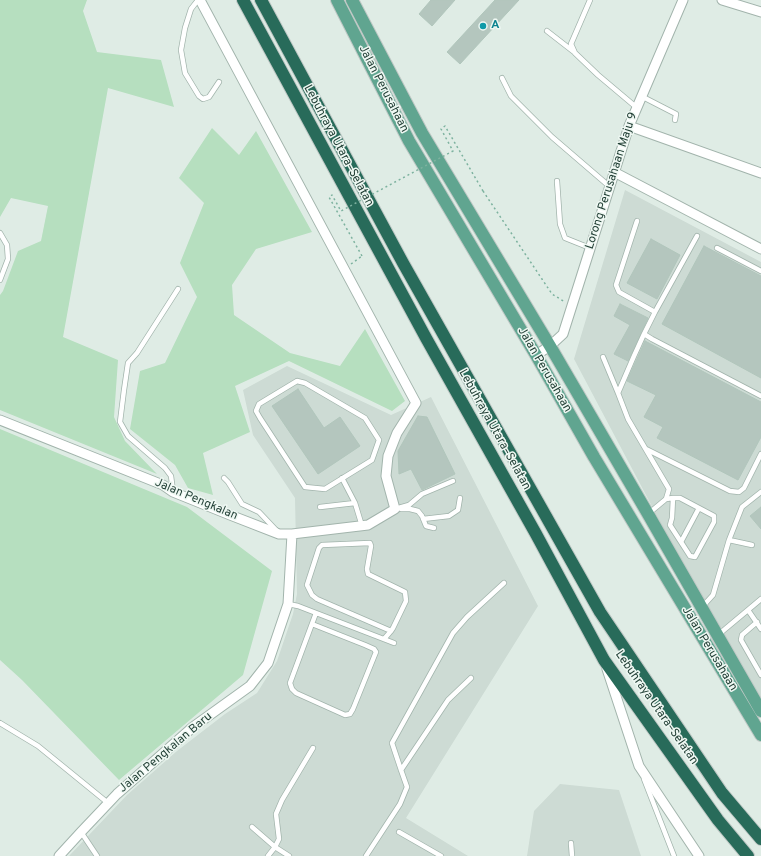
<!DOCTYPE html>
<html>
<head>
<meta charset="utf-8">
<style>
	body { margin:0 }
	canvas { display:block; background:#dfece5 }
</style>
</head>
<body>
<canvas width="761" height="856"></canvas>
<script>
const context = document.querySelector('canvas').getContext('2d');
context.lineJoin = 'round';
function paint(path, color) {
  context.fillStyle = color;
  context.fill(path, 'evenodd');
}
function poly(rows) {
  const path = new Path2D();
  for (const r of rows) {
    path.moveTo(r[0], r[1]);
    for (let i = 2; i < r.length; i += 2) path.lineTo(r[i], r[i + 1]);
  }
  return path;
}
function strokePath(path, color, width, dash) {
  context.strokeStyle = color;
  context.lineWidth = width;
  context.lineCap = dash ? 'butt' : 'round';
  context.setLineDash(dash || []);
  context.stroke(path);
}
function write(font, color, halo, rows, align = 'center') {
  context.font = font + ' Overpass,sans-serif';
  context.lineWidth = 3;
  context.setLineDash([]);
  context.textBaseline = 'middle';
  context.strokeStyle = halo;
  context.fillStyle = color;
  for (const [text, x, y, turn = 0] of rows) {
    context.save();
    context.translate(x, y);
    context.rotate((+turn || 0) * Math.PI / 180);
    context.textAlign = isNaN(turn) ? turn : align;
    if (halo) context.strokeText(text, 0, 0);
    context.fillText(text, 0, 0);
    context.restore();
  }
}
paint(poly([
	[625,190,761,262,761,701,710,616,574,359],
	[287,366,391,415,431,397,538,606,406,818,468,856,69,856,127,795,177,751,225,714,257,693,277,661,293,614,297,594,295,498,253,435,243,390],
	[560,784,619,790,641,856,527,856,534,811]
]), '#cddbd4');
paint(poly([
	[0,0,87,0,83,11,97,52,161,60,174,107,108,88,63,337,118,360,114,417,125,441,157,474,0,410,0,295,3,291,18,251,41,241,48,206,11,198,0,217],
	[212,128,239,155,256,131,312,232,256,249,232,285,234,315,290,353,340,366,365,329,405,401,392,411,289,361,235,386,250,432,203,453,213,495,188,488,175,465,130,429,140,371,165,363,197,297,180,263,204,203,179,178],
	[0,429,187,507,272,571,243,675,119,780,22,680,0,660]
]), '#b6dfbf');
const building = poly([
	[431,0,455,0,432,26,419,14,431,0],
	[495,0,519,0,460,64,447,52,495,0],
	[651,239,680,255,657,299,627,283,651,239],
	[704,246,761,276,761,378,662,324,704,246],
	[620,304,648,318,628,361,614,354,630,325,614,316,620,304],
	[645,341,761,402,761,437,738,480,657,438,663,427,644,417,656,395,627,381,645,341],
	[298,389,324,428,340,417,360,446,318,474,272,406,298,389],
	[418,416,427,417,455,474,422,490,411,469,399,474,398,451,418,416],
	[761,507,761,529,750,516,761,507]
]);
paint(building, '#b4c6be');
strokePath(building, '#b1c6bc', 1);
const service = poly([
	[198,0,191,9,185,28,181,50,185,73,199,96,203,99,209,97,219,82],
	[590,0,571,44,575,53,598,75,636,107],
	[547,31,574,52],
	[502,78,511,96,552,137,609,186],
	[641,96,676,114,675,120],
	[557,181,560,224,565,238,590,248],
	[637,221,616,285,619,292,655,312,644,334],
	[0,233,7,245,8,259,0,280],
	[717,248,761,271],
	[655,312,697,236],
	[603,357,618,393,628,419,669,489,666,499,648,514],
	[297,381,305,383,365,418,379,440,372,460,325,489,305,487,260,418,256,411,259,404,297,381],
	[618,393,634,356,644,334,652,339,761,396],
	[646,449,730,491,739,492,744,488,761,454],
	[224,478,228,482,242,504,259,512,277,531],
	[342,478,355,503,362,526],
	[173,491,171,476,165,468,128,436,120,422,124,390,128,363,137,353,178,289],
	[666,499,673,498,680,498,714,516,714,522,695,557,690,556,670,525,672,518,673,498],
	[320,507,355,503],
	[395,509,409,505,422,494,453,481],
	[401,509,410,509,418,511,422,516,426,526,434,528],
	[423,519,449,516,458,510,460,498],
	[729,540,752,545],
	[681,542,699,508],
	[288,604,298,606,394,643],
	[703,606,713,595,729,540,742,507,761,492],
	[748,610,761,629],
	[757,622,742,635,741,640,761,675],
	[312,624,365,645,374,649,376,652,353,709,350,714,345,715,296,693,292,689,290,683,316,613],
	[718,635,761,599],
	[384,639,391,631,393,628,406,601,405,592,368,574,367,569,371,546,370,543,322,545,319,548,307,585,312,595,317,599,391,631],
	[0,723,38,746,108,803],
	[401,770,448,700,471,678],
	[644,779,674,856],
	[252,827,275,847,289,856],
	[81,832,97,856],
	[399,832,441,856],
	[571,843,572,856],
	[268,856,275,847,279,839,276,814,282,800,313,748],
	[366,856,400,804,407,787,401,770,392,743,453,633,467,617,504,583]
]);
const minor = poly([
	[722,0,761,12],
	[629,126,761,173],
	[614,172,761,249],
	[536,355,550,346,563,334,629,126,683,0],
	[0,420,163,485,173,492,230,515,279,534,292,534,368,525,395,509,386,476,388,456,397,433,416,403,200,0],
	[607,669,639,766,699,856],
	[59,856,81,832,117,794,193,727,250,686,268,663,288,604,292,534]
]);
const primary = poly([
	[337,0,409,141,536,355,594,457,761,735],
	[352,0,422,133,550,346,648,514,761,711]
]);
const motorway = poly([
	[243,0,426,338,536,534,604,660,718,820,748,856],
	[261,0,403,263,600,612,722,793,761,839]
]);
strokePath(service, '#a2b4ac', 6);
strokePath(minor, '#a2b4ac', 11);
strokePath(primary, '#c0c9c6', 14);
strokePath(motorway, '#c0c9c6', 14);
strokePath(poly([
	[483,191,552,294,565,302],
	[351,264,362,256]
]), '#7db29f', 1.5, [2, 3]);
strokePath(service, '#fff', 4.5);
strokePath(minor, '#fff', 9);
strokePath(primary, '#60a590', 12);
strokePath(motorway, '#286b5a', 12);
strokePath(poly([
	[362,256,329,197,332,195,341,211,453,151,441,129,445,126,483,191]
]), '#7db29f', 1.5, [2, 3]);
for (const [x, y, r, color] of [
	[483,26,4,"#0f9aa8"]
]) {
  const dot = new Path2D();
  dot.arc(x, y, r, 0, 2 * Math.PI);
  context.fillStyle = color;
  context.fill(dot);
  strokePath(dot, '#eff8f3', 1.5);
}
write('bold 12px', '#0d838f', '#eff8f3', [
	["A",491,26]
], 'left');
write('12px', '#1f3d33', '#eff8f3', [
	["Jalan Perusahaan",383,89,63],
	["Lebuhraya Utara–Selatan",338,146,62],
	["Lorong Perusahaan Maju 9",612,181,-72],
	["Jalan Perusahaan",544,370,60],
	["Lebuhraya Utara–Selatan",494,430,61],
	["Jalan Pengkalan",196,500,23],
	["Jalan Perusahaan",709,649,59],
	["Lebuhraya Utara–Selatan",656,708,55],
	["Jalan Pengkalan Baru",166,753,-40]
]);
</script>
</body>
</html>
